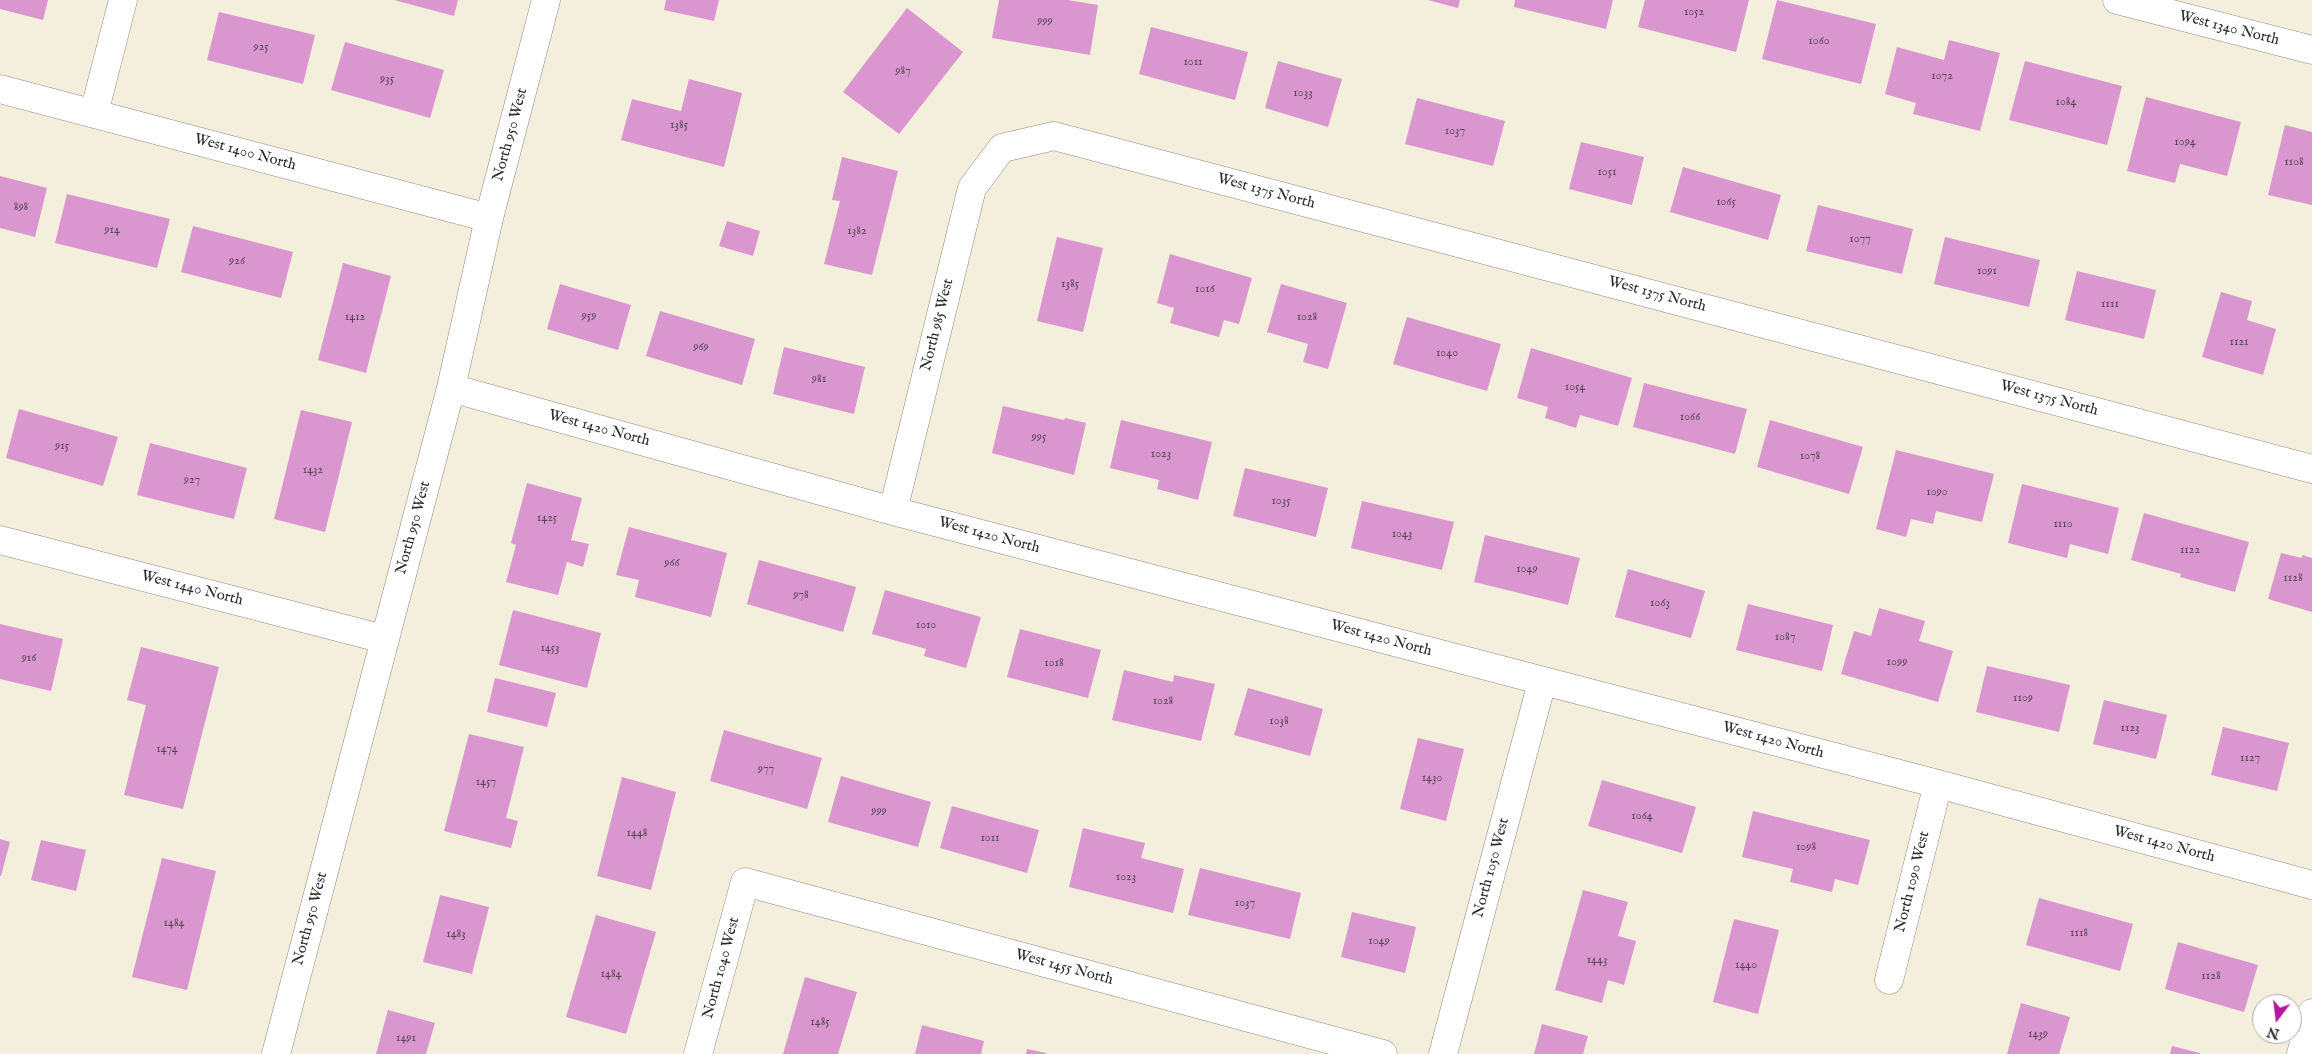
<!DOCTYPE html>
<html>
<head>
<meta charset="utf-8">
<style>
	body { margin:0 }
	#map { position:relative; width:2312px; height:1054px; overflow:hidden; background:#f4eedc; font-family:"IM FELL English",serif }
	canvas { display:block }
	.north { position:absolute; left:2252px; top:994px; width:50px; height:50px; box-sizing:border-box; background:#fff; border:1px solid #aaa; border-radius:50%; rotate:195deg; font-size:14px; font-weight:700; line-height:20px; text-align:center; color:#2b2b2b }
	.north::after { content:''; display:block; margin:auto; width:18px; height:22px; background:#b5179e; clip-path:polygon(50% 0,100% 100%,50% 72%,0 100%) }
</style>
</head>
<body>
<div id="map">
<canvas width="2312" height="1054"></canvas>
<div class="north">N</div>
</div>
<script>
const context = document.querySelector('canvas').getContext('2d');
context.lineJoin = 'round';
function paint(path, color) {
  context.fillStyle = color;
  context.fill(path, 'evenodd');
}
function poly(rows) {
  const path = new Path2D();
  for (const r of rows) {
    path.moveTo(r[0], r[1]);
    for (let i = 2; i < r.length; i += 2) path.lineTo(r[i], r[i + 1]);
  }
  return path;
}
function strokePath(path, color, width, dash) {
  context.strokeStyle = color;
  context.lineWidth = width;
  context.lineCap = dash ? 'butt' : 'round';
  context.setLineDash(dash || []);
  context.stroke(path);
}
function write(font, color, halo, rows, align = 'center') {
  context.font = font + ' "IM FELL English",serif';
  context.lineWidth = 4;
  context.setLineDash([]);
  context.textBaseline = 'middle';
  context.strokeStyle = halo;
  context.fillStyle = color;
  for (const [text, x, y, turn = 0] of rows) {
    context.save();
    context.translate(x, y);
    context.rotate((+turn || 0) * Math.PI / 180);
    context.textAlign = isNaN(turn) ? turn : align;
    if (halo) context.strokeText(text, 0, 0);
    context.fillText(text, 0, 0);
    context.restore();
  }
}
paint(poly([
	[0,0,48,0,43,20,0,9],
	[394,0,458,0,454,16],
	[666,0,719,0,714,21,664,10],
	[999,0,1068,0,1098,5,1090,55,992,38],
	[1428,0,1460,0,1458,8],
	[1515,0,1613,0,1606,29,1514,7],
	[1645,0,1749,0,1736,52,1638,27],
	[1777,0,1876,24,1861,84,1762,59],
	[907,8,963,52,899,134,843,92],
	[219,12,315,35,303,84,207,60],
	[1151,27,1248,52,1235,100,1139,74],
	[1949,40,2000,53,1980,131,1913,114,1916,103,1885,94,1897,47,1944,60],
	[345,42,444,70,430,118,331,90],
	[1278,61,1342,79,1328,127,1265,108],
	[2025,61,2122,86,2107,145,2009,120],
	[689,79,742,93,724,167,621,140,632,99,681,111],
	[2146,97,2241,122,2227,176,2180,164,2175,183,2127,171],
	[1417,98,1505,121,1493,166,1405,144],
	[2285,125,2312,132,2312,205,2268,195],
	[1581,142,1644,157,1632,205,1569,189],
	[842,157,898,171,872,275,824,264,840,201,832,200],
	[1683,167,1781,195,1768,240,1670,212],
	[0,176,47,188,35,237,0,228],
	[67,194,170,219,157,268,55,243],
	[1818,205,1913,229,1902,274,1806,251],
	[727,221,760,231,753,256,719,246],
	[193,226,293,252,281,298,181,272],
	[1057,237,1103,248,1083,332,1037,321],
	[1945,237,2040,260,2029,307,1934,284],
	[1170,254,1252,278,1239,324,1224,320,1219,337,1170,323,1174,308,1157,303],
	[343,263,391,276,366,373,318,360],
	[2077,271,2156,290,2144,339,2065,320],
	[560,284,631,305,618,350,547,329],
	[1281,284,1347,303,1328,369,1303,362,1308,344,1267,332],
	[2221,292,2252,301,2247,320,2276,329,2263,375,2202,357],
	[660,311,755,339,742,385,646,356],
	[1407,317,1501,344,1487,391,1393,364],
	[784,347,865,367,854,414,773,394],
	[1531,348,1632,378,1618,426,1580,415,1576,428,1545,418,1548,407,1517,398],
	[1644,383,1747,409,1735,454,1633,427],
	[1003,406,1064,420,1065,418,1086,423,1074,475,992,453],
	[19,409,118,437,103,486,6,458],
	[301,410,352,422,325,532,274,519],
	[1121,420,1212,442,1198,500,1157,489,1159,480,1110,468],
	[1770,420,1863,447,1849,494,1757,467],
	[150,443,247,468,234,519,137,495],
	[1896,450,1994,474,1982,522,1936,511,1933,524,1911,519,1906,537,1876,529],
	[1245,468,1328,488,1316,537,1233,516],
	[527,483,582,498,571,540,589,544,583,567,567,562,558,595,506,582,516,545,511,543],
	[2022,484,2119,508,2108,554,2070,544,2067,558,2008,543],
	[1362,501,1454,522,1442,570,1351,548],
	[2144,513,2249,542,2235,592,2180,577,2181,574,2131,560],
	[629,527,727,553,711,617,635,597,639,580,616,575],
	[1485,535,1580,558,1568,605,1474,582],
	[2281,553,2302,558,2302,555,2312,558,2312,612,2268,599],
	[759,560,856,587,843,632,747,604],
	[1628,569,1705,591,1691,638,1615,617],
	[885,590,981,617,966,668,924,656,926,649,872,634],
	[1748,604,1833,625,1822,671,1736,650],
	[1879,608,1925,621,1919,641,1953,651,1938,702,1841,674,1854,631,1871,636],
	[513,610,601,633,587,688,499,665],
	[0,624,63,639,51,691,0,679],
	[1020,629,1101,650,1088,698,1007,677],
	[141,647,219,667,183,809,124,795,146,705,127,700],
	[1987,666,2070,685,2059,732,1976,712],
	[1124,670,1173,682,1174,675,1215,684,1201,741,1112,720],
	[495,678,556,693,547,727,487,712],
	[1248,688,1323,709,1310,756,1234,735],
	[2104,700,2167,715,2156,759,2093,744],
	[2223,727,2289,743,2277,791,2211,775],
	[724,730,822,758,807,809,710,781],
	[469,734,524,747,506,818,518,821,511,848,444,831],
	[1418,738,1464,749,1446,821,1400,809],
	[841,776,931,802,918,847,828,822],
	[622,777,676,792,651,890,597,876],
	[1602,780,1696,807,1682,853,1588,826],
	[952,806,1039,830,1027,873,940,848],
	[1753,811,1870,840,1858,885,1835,879,1832,892,1790,882,1793,869,1742,857],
	[1083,828,1145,843,1141,858,1184,869,1173,913,1069,887],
	[0,839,10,842,1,876,0,876],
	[41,840,86,850,76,891,31,880],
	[162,858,216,871,187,990,132,977],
	[1200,868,1301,893,1290,939,1188,915],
	[1583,890,1628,902,1618,936,1636,941,1624,985,1608,980,1602,1003,1555,990],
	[440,895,489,907,472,974,423,962],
	[2039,898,2133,924,2120,971,2026,945],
	[1352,912,1416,927,1405,973,1341,957],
	[596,915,656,932,626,1034,566,1017],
	[1734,919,1779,930,1758,1014,1713,1002],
	[2178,942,2258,965,2244,1012,2165,989],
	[805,977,857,992,838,1054,783,1054],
	[2021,1003,2070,1017,2059,1054,2007,1054],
	[388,1010,435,1023,426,1054,376,1054],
	[1542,1024,1588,1036,1583,1054,1534,1054],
	[922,1025,984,1041,981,1054,915,1054],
	[2172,1046,2200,1053,2200,1054,2170,1054],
	[1027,1049,1046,1053,1046,1054,1026,1054]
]), '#da97cf');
const street = poly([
	[2117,0,2312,50],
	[0,89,489,218],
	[94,113,123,0],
	[451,388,893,511,1938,784,2312,885],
	[893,511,972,188,1002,148,1054,136,2312,469],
	[0,540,384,639],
	[1889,980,1938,784],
	[276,1054,451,388,489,218,546,0],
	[698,1054,745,882,1383,1054],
	[1443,1054,1542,682],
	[2301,1054,2312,1013]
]);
strokePath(street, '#908c84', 29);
strokePath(street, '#fff', 28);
write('12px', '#574654', null, [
	["1052",1694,13],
	["999",1045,22],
	["1060",1819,42],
	["925",261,48],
	["1011",1193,63],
	["987",903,72],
	["1072",1942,77],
	["935",387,80],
	["1033",1303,94],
	["1084",2066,103],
	["1385",679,126],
	["1037",1455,132],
	["1094",2185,143],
	["1108",2294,163],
	["1051",1607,173],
	["1065",1726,203],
	["898",21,208],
	["914",112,231],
	["1382",857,232],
	["1077",1860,240],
	["926",237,262],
	["1091",1987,272],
	["1385",1070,285],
	["1016",1205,290],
	["1111",2110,305],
	["959",589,317],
	["1412",355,318],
	["1028",1307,318],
	["1121",2239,343],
	["969",701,348],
	["1040",1447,354],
	["981",819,380],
	["1054",1575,388],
	["1066",1690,418],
	["995",1039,438],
	["915",62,447],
	["1023",1161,455],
	["1078",1810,457],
	["1432",313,471],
	["927",192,481],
	["1090",1937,493],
	["1035",1281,502],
	["1425",547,519],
	["1110",2063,525],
	["1043",1402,535],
	["1122",2190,551],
	["966",672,564],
	["1049",1527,570],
	["1128",2293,579],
	["978",801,596],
	["1063",1660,604],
	["1010",926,626],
	["1087",1785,638],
	["1453",550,649],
	["916",29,659],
	["1099",1897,663],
	["1018",1054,664],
	["1109",2023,699],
	["1028",1163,702],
	["1038",1279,722],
	["1123",2130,729],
	["1474",167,750],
	["1127",2250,759],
	["977",766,770],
	["1430",1432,779],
	["1457",486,783],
	["999",879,812],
	["1064",1642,817],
	["1448",637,834],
	["1011",990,839],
	["1098",1806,848],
	["1023",1126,878],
	["1037",1245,904],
	["1484",174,924],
	["1118",2079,934],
	["1483",456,935],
	["1049",1379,942],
	["1443",1597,961],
	["1440",1746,966],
	["1484",611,975],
	["1128",2211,977],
	["1485",820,1023],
	["1439",2038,1035],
	["1491",406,1039]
]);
write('15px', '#2b2b2b', '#fff', [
	["West 1340 North",2229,29,14],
	["North 950 West",511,135,-75],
	["West 1400 North",245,153,15],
	["West 1375 North",1266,192,15],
	["West 1375 North",1657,295,15],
	["North 985 West",938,325,-76],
	["West 1375 North",2049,399,15],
	["West 1420 North",599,429,15],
	["North 950 West",414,528,-75],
	["West 1420 North",989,536,15],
	["West 1440 North",192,589,14],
	["West 1420 North",1381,639,15],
	["West 1420 North",1773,741,15],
	["West 1420 North",2164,845,15],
	["North 1050 West",1492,868,-75],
	["North 1090 West",1913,882,-76],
	["North 950 West",311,919,-75],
	["North 1040 West",722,968,-75],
	["West 1455 North",1064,968,15]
]);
</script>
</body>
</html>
